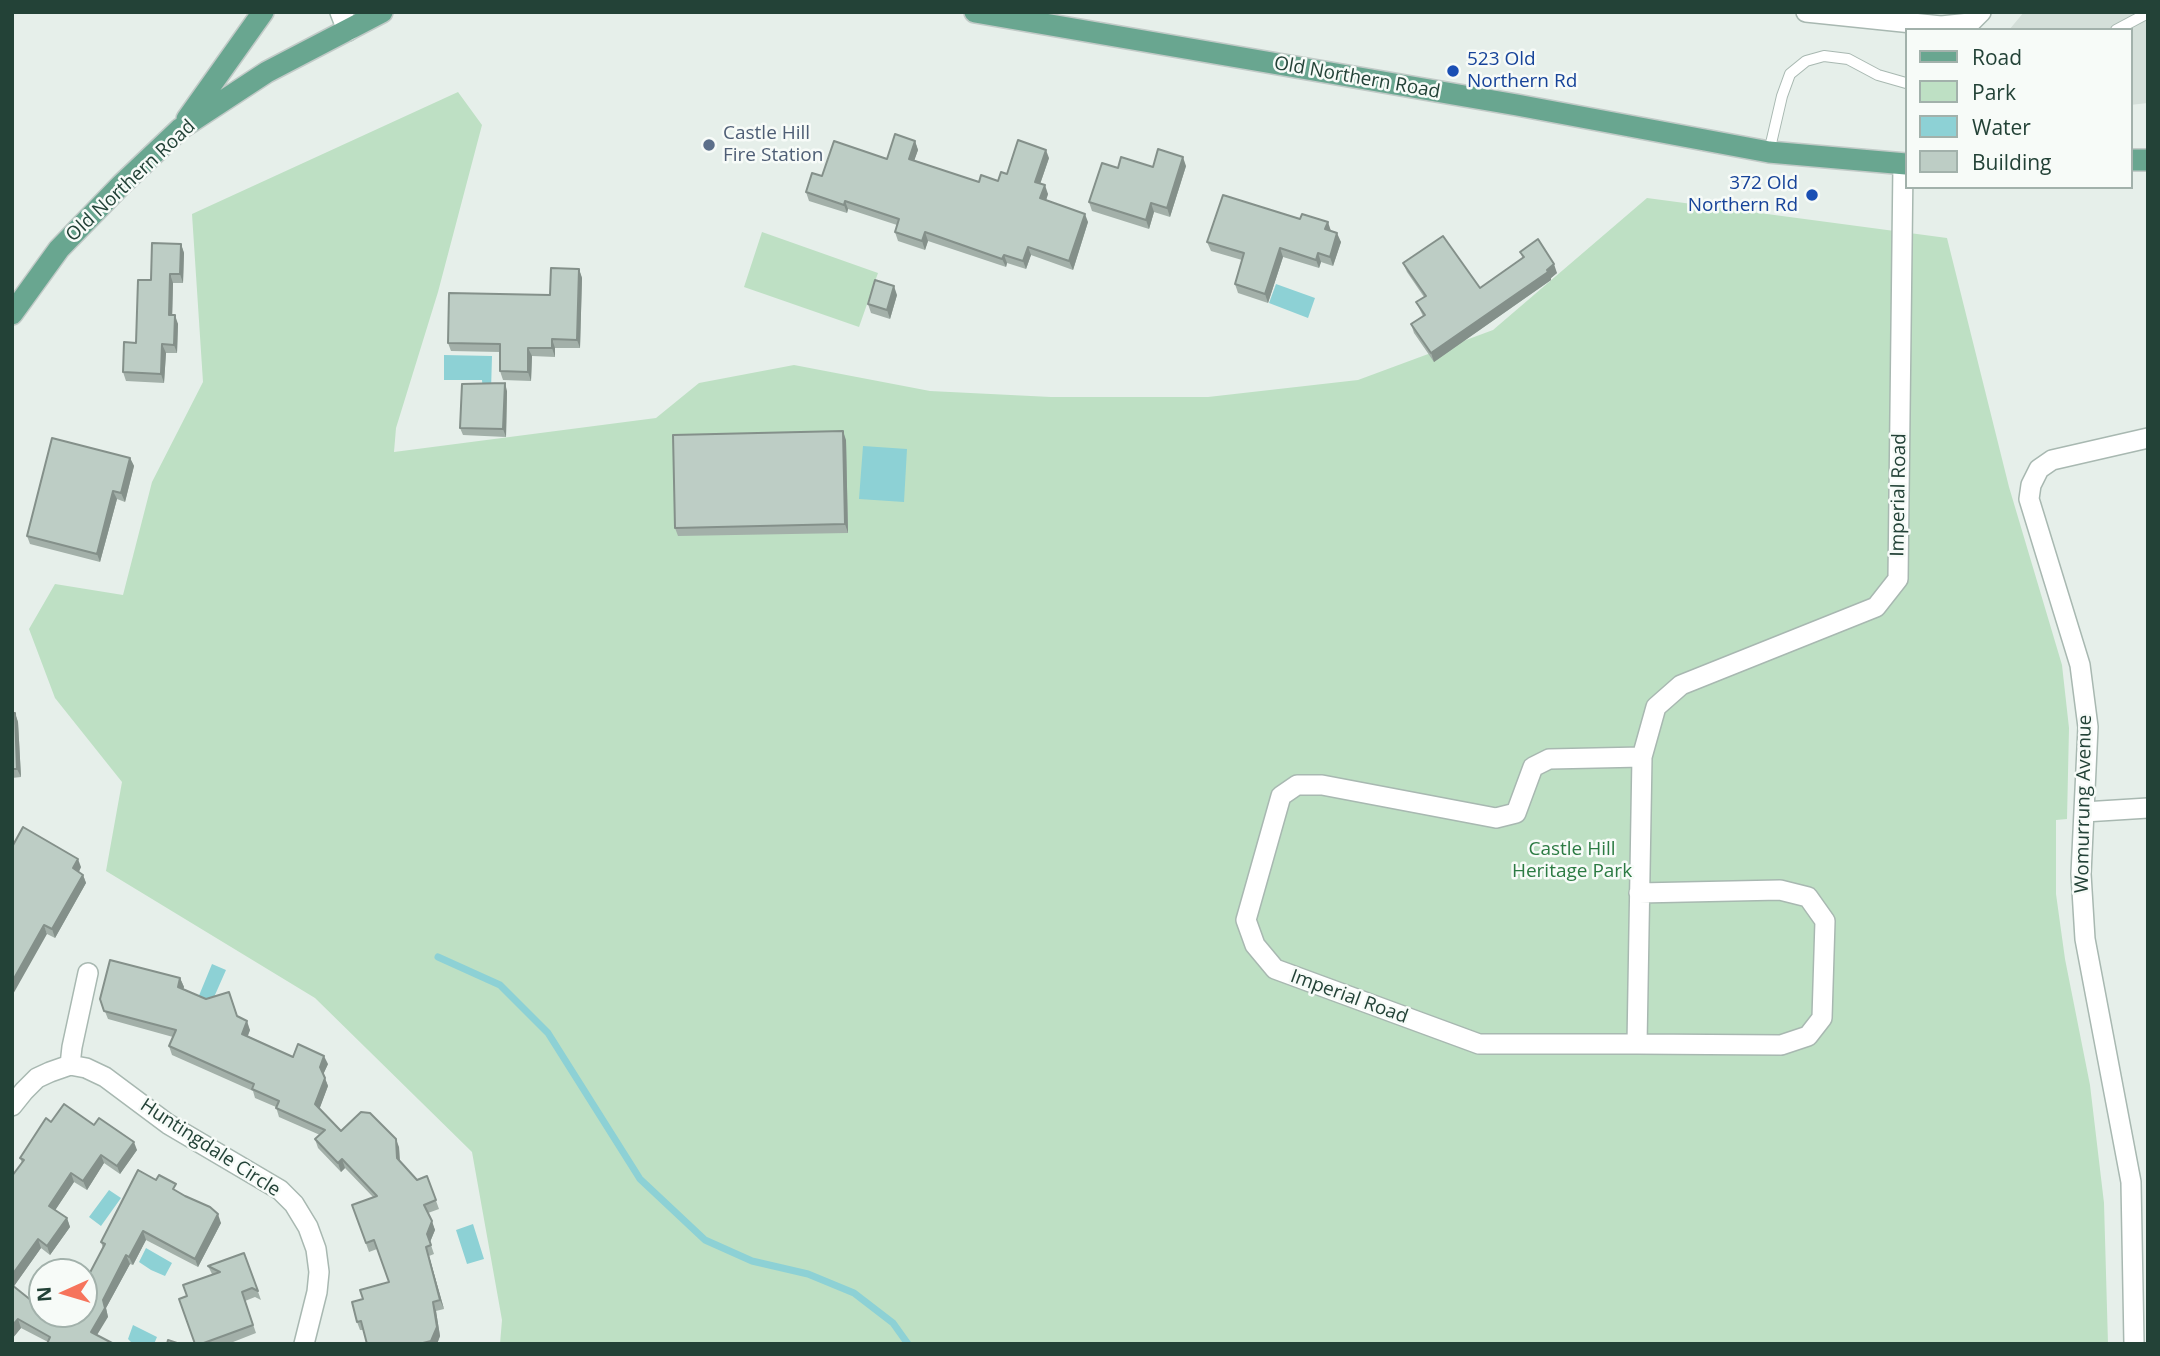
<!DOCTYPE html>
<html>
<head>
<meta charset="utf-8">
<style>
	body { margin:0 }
	#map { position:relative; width:2160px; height:1356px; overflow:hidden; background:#e6efea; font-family:"Open Sans",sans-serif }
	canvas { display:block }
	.frame { position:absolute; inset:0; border:14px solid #234237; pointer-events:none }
	.legend { position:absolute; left:1905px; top:28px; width:228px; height:161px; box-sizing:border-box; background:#f7fbf8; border:2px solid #a2b1ab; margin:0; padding:9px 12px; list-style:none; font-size:21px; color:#234237 }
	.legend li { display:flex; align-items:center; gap:14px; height:35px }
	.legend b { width:35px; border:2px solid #a2b1ab }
	.north { position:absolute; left:28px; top:1258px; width:70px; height:70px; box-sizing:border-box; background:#f7fbf8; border:2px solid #a2b1ab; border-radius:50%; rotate:266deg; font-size:19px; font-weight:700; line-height:28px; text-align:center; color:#234237 }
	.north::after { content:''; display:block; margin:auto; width:24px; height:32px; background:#f6745c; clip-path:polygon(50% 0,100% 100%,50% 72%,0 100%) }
</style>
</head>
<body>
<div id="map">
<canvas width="2160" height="1356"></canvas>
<div class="frame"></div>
<ul class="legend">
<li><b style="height:9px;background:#69a690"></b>Road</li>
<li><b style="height:19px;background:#bee0c4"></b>Park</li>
<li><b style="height:19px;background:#8dd1d5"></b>Water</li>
<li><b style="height:19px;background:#bdcdc5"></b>Building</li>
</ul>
<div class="north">N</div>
</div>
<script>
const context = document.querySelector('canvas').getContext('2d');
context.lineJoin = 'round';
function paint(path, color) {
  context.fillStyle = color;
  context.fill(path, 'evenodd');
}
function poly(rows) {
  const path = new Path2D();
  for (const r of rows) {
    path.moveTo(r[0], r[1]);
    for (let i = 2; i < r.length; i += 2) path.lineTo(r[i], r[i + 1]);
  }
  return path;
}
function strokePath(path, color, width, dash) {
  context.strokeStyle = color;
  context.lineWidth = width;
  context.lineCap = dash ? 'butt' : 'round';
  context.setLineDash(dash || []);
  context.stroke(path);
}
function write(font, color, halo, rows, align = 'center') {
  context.font = font + ' "Open Sans",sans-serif';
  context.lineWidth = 5;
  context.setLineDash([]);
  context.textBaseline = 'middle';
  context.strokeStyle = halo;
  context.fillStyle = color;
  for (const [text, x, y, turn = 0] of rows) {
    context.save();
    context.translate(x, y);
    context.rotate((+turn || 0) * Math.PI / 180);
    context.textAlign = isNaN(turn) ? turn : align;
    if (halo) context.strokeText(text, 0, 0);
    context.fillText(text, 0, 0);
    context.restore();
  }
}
paint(poly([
	[2024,12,2148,12,2148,103,2130,105,2130,30,2009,30]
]), '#d4dfd9');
paint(poly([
	[458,92,482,125,438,292,396,428,394,452,656,418,699,383,794,365,930,391,1051,397,1208,397,1358,380,1493,330,1647,198,1947,238,2009,487,2062,665,2069,728,2067,819,2056,820,2056,894,2065,959,2090,1085,2104,1203,2108,1344,500,1344,502,1320,472,1152,315,998,106,871,122,782,55,698,29,629,55,584,123,595,152,482,203,382,192,214],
	[762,232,878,273,859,327,744,287]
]), '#bee0c4');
paint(poly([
	[1276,284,1315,298,1308,318,1269,303],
	[444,355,492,356,491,391,483,391,482,380,444,380],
	[863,446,907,449,904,502,859,499],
	[212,964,226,970,211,1004,198,998],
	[109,1190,121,1198,101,1226,89,1217],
	[473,1224,484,1259,467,1264,456,1230],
	[146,1248,172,1263,165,1276,151,1270,139,1262],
	[133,1325,157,1337,154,1344,133,1344,128,1339]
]), '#8dd1d5');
strokePath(poly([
	[438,957,500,985,548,1033,640,1179,705,1240,752,1261,808,1274,854,1293,893,1323,908,1344]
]), '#8dd1d5', 7);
const lane = poly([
	[2116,30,2148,13],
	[1769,152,1782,96,1790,74,1806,61,1824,56,1848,59,1878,75,1906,83]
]);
const street = poly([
	[1806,12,1941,26,1970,23,1981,12],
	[1642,757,1549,759,1533,767,1516,813,1496,818,1322,785,1297,785,1281,796,1246,920,1255,945,1275,969,1479,1044,1637,1044,1642,757,1656,707,1681,685,1876,607,1898,579,1903,164],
	[2084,812,2148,808],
	[1637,1044,1781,1045,1808,1036,1822,1018,1825,921,1808,897,1780,890,1639,893],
	[70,1065,72,1047,88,973],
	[12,1106,24,1091,37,1078,50,1072,70,1065,86,1068,105,1077,168,1124,280,1190,294,1204,308,1227,316,1249,319,1272,317,1292,304,1344],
	[2134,1344,2131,1182,2085,939,2081,874,2088,727,2080,665,2029,499,2031,485,2039,469,2052,460,2148,438]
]);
const secondary = poly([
	[341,12,348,30]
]);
const primary = poly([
	[975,12,1517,105,1769,152,1906,164],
	[187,119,263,12],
	[2130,160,2148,160],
	[12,314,59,249,121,185,180,129,267,72,382,12]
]);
strokePath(lane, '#a8b8b1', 12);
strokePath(street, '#a8b8b1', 22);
strokePath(secondary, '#a3bbb1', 24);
strokePath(primary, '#c1cac7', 24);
strokePath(lane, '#fff', 10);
strokePath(street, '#fff', 19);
strokePath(secondary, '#fff', 21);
strokePath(primary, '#69a690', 21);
paint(poly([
	[915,141,918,150,914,160,979,182,998,181,1007,174,1049,158,1040,184,1048,194,1046,200,1088,222,1073,270,1031,255,1026,269,1007,263,1006,267,928,241,925,250,898,241,895,232,897,225,848,209,847,213,809,201,806,192,822,176,887,159],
	[1186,166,1170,217,1154,212,1149,229,1092,211,1089,202,1118,168],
	[1300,219,1331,231,1341,242,1333,266,1321,262,1319,268,1283,257,1268,303,1238,293,1235,284,1242,260,1211,251,1207,242],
	[181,244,184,253,183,283,173,283,172,315,178,324,177,353,166,353,164,383,126,381,123,372,136,343,151,280],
	[1520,252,1557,273,1551,278,1551,280,1434,362,1414,333,1411,324,1423,316,1416,302,1424,297,1407,272,1403,263,1480,288,1523,259],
	[579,269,582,278,580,348,555,348,555,357,532,356,531,381,503,380,500,371,500,352,451,351,448,343,550,295],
	[897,295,890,319,871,313,868,304],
	[507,391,506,437,463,435,460,428],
	[846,440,848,533,678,536,675,528],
	[130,458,134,466,125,502,117,499,100,562,30,544,27,536],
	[12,713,15,713,18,722,21,777,12,778],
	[12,847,81,867,79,872,83,875,86,883,55,938,47,934],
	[180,978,184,987,183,989,237,1017,250,1030,248,1036,293,1057,328,1064,323,1074,328,1086,319,1109,341,1131,399,1147,400,1161,417,1180,427,1176,439,1209,428,1213,435,1230,430,1242,434,1254,429,1256,444,1309,436,1311,440,1336,437,1344,367,1344,363,1330,360,1330,357,1322,363,1299,389,1282,377,1249,369,1252,352,1205,373,1197,345,1168,341,1172,318,1148,315,1139,320,1135,279,1117,276,1107,255,1098,253,1091,172,1055,169,1046,173,1037,108,1019,100,999],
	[51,1122,94,1125,137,1150,120,1174,104,1163,87,1190,74,1182,55,1210,67,1218,70,1227,50,1255,41,1248,14,1286,58,1322,84,1314,103,1248,101,1242,179,1192,221,1223,198,1267,146,1240,133,1265,130,1264,106,1308,108,1317,48,1342,21,1328,12,1339,12,1176,22,1163,20,1158],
	[244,1253,261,1300,255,1297,245,1301,256,1333,228,1344,195,1344,187,1296,212,1274,208,1266]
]), '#a3b0a9');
paint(poly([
	[915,141,918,150,912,167,909,159],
	[1046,150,1049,158,1038,190,1035,182],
	[1183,157,1186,166,1170,217,1167,208],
	[1045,185,1048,194,1044,207,1040,198],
	[845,201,848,209,847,213,844,205],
	[1151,203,1154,212,1149,229,1146,220],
	[1085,214,1088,222,1073,270,1069,261],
	[1328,222,1331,231,1328,238,1325,229],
	[925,232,928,241,925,250,922,241],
	[1337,233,1341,242,1333,266,1330,257],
	[181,244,184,253,183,283,180,274],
	[1028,247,1031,255,1026,269,1023,261],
	[1280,248,1283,257,1268,303,1265,294],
	[1318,253,1321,262,1319,268,1316,260],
	[1004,255,1007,263,1006,267,1002,259],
	[1554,264,1557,273,1551,278,1551,280,1434,362,1431,353],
	[579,269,582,278,580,348,577,340],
	[170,274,173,283,172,324,169,315],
	[894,286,897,295,890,319,887,310],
	[175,315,178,324,177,353,174,345],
	[552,339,555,348,555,357,552,348],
	[162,344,166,353,164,383,161,374],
	[528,348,532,356,531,381,528,372],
	[505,383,507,391,506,437,503,429],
	[843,431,846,440,848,533,845,524],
	[130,458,134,466,125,502,121,493],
	[113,491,117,499,100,562,97,554],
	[15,713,18,722,21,777,17,769],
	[78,859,81,867,76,877,73,868],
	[83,875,86,883,55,938,52,929],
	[44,925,47,934,12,996,12,982],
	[180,978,184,987,181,995,178,987],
	[247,1021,250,1030,245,1042,242,1034],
	[324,1056,328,1064,323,1075,320,1067],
	[325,1078,328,1086,318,1113,315,1104],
	[396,1139,399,1147,400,1167,397,1158],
	[134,1142,137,1150,120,1174,117,1166],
	[101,1155,104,1163,87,1190,83,1181],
	[342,1159,345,1168,341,1172,338,1163],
	[71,1173,74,1182,52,1215,49,1206],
	[218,1214,221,1223,198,1267,195,1259],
	[67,1218,70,1227,50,1255,47,1246],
	[432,1221,435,1230,430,1242,427,1234],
	[143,1231,146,1240,133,1265,129,1257],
	[38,1239,41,1248,12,1289,12,1275],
	[426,1247,429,1256,444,1309,440,1300],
	[126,1255,130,1264,106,1308,108,1317,94,1340,91,1332,103,1300],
	[433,1302,436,1311,440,1336,437,1344,432,1344,431,1341],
	[18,1319,21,1328,12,1339,12,1326]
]), '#84908a');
const building = poly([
	[895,134,915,141,909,159,979,182,981,175,998,181,1001,172,1007,174,1018,140,1046,150,1035,182,1045,185,1040,198,1085,214,1069,261,1028,247,1023,261,1004,255,1002,259,925,232,922,241,895,232,899,219,845,201,844,205,806,192,812,173,822,176,834,141,887,159,895,134],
	[1158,149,1183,157,1167,208,1151,203,1146,220,1089,202,1102,163,1118,168,1121,157,1153,167,1158,149],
	[1223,195,1300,219,1302,214,1328,222,1325,229,1337,233,1330,257,1318,253,1316,260,1280,248,1265,294,1235,284,1244,253,1207,242,1223,195],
	[1443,236,1480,288,1524,257,1520,252,1538,239,1554,264,1547,270,1548,272,1431,353,1411,324,1425,315,1416,302,1426,296,1403,263,1443,236],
	[152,243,181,244,180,274,170,274,169,315,175,315,174,345,162,344,161,374,123,372,124,342,136,343,138,280,151,280,152,243],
	[551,268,579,269,577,340,552,339,552,348,528,348,528,372,500,371,500,344,448,343,449,293,550,295,551,268],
	[875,280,894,286,887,310,868,304,875,280],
	[505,383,503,429,460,428,462,384,505,383],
	[843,431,845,524,675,528,673,435,843,431],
	[52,438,130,458,121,493,113,491,97,554,27,536,52,438],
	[12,713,15,713,17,769,12,769,12,713],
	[23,827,78,859,73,868,83,875,52,929,44,925,12,982,12,847,23,827],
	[110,960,180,978,178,987,206,999,229,992,237,1016,247,1021,242,1034,293,1057,298,1044,324,1056,320,1067,325,1078,315,1104,341,1131,361,1112,370,1113,396,1139,397,1158,417,1180,427,1176,436,1200,424,1205,432,1221,427,1234,431,1245,426,1247,440,1300,433,1302,437,1327,431,1341,419,1344,367,1344,361,1321,357,1322,352,1302,363,1299,360,1290,389,1282,374,1240,366,1243,352,1205,377,1196,342,1159,338,1163,315,1139,325,1130,276,1108,279,1101,252,1089,254,1084,169,1046,176,1030,104,1011,100,999,110,960],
	[64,1104,94,1125,99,1118,134,1142,117,1166,101,1155,83,1181,71,1173,49,1206,67,1218,47,1246,38,1239,12,1275,12,1176,24,1160,20,1158,46,1118,51,1122,64,1104],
	[138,1170,156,1180,159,1175,176,1184,173,1189,185,1196,210,1207,218,1214,195,1259,143,1231,129,1257,126,1255,103,1300,105,1308,91,1332,114,1344,47,1344,50,1337,18,1319,12,1326,12,1285,42,1309,42,1314,48,1314,58,1322,63,1314,84,1314,84,1284,105,1244,101,1242,138,1170],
	[244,1253,258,1291,252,1288,242,1292,253,1325,201,1344,195,1344,179,1299,187,1296,183,1285,220,1272,208,1266,244,1253],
	[168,1340,180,1344,167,1344,168,1340]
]);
paint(building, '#bdcdc5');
strokePath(building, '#84908a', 2);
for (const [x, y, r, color] of [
	[1453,71,7,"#1a4fb4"],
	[709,145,7,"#5c6f8a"],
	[1812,195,7,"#1a4fb4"]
]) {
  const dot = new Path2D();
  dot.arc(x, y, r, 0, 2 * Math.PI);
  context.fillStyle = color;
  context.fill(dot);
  strokePath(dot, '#f7fbf8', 2.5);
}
write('19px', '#164399', '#f7fbf8', [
	["523 Old",1467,60],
	["Northern Rd",1467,82],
	["372 Old",1798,184,"right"],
	["Northern Rd",1798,206,"right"]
], 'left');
write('19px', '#234237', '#f7fbf8', [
	["Old Northern Road",1357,78,10],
	["Old Northern Road",131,181,-43],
	["Imperial Road",1899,495,-89],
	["Womurrung Avenue",2084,804,-89],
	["Imperial Road",1349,997,20],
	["Huntingdale Circle",210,1148,33]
]);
write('19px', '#4e5e75', '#f7fbf8', [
	["Castle Hill",723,134],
	["Fire Station",723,156]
], 'left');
write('19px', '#2c7b43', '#f7fbf8', [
	["Castle Hill",1572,850],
	["Heritage Park",1572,872]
]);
</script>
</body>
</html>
